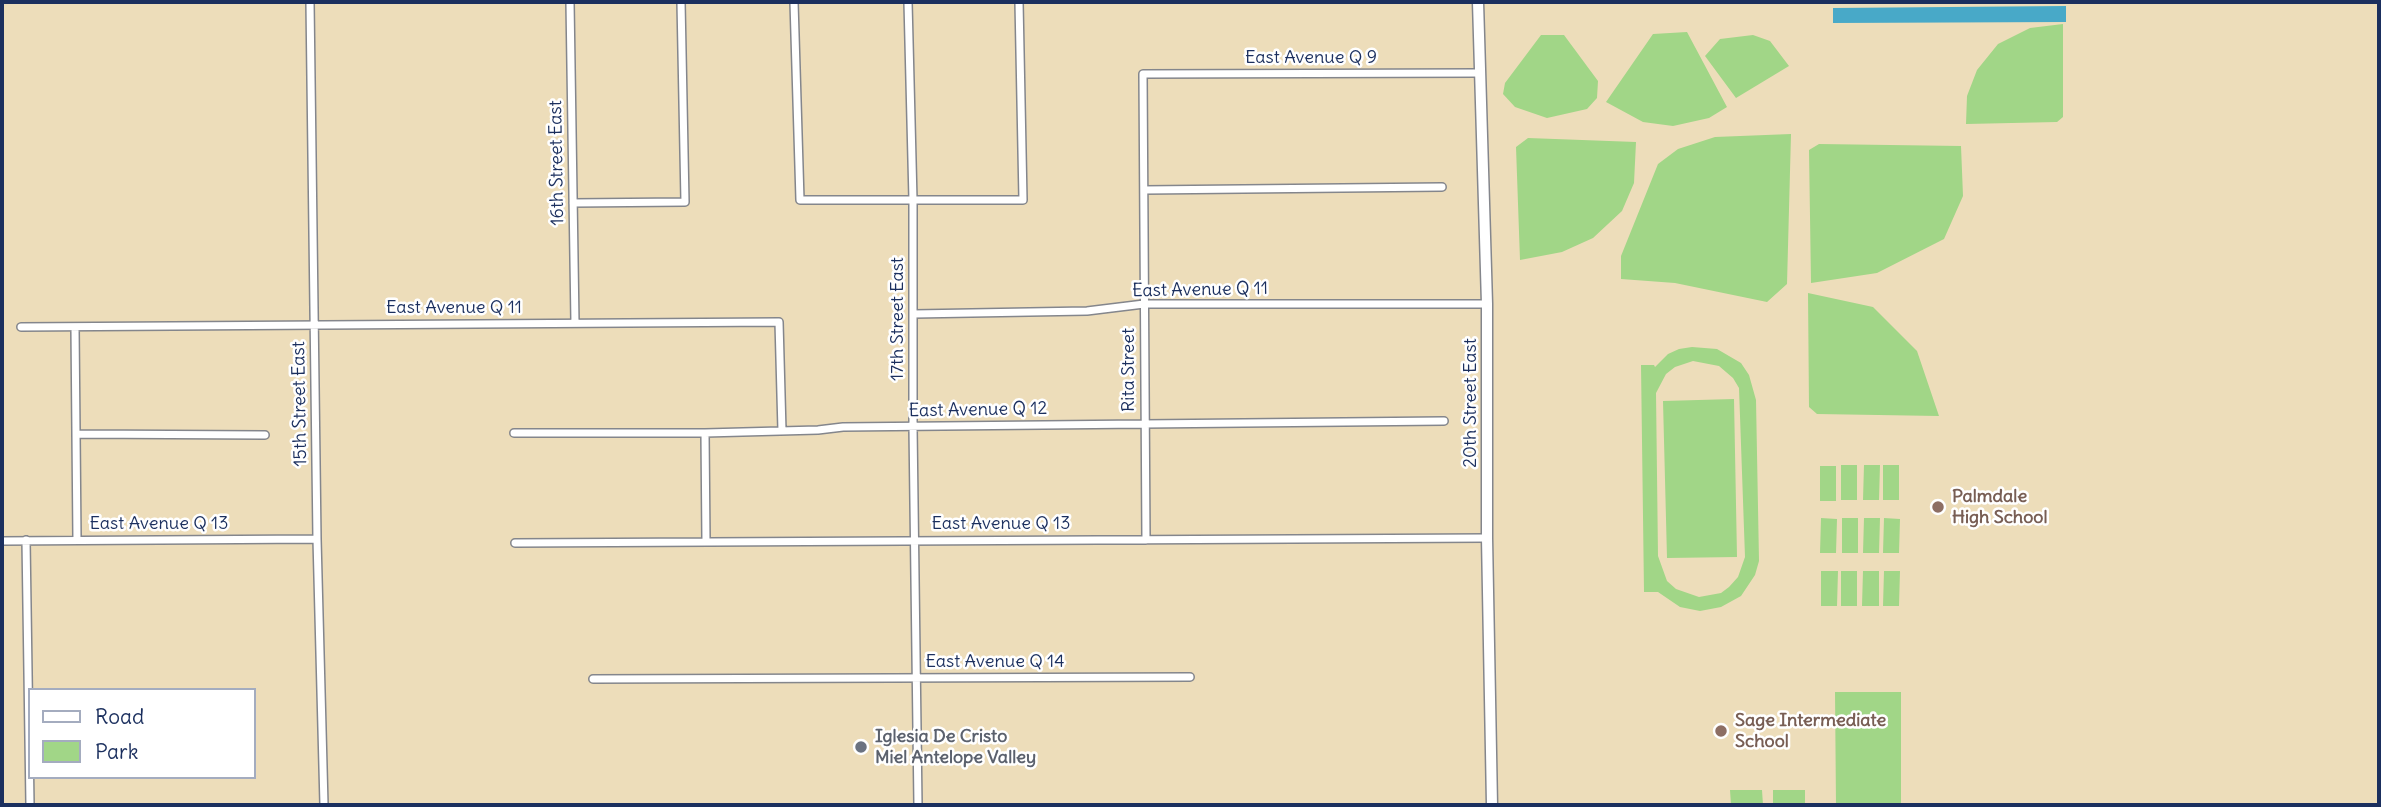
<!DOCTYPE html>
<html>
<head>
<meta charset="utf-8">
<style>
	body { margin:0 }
	#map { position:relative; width:2381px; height:807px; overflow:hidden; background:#edddba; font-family:Delius,sans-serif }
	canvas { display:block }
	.frame { position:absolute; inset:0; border:4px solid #1b2f5e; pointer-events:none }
	.legend { position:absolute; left:28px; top:688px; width:228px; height:91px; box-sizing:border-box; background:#fff; border:2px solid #a4acbf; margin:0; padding:9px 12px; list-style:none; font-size:21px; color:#1b2f5e }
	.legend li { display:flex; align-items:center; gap:14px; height:35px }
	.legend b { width:35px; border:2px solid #a4acbf }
</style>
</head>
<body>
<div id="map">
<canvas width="2381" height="807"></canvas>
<div class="frame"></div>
<ul class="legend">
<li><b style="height:9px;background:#fff"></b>Road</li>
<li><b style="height:19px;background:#a1d687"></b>Park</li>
</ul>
</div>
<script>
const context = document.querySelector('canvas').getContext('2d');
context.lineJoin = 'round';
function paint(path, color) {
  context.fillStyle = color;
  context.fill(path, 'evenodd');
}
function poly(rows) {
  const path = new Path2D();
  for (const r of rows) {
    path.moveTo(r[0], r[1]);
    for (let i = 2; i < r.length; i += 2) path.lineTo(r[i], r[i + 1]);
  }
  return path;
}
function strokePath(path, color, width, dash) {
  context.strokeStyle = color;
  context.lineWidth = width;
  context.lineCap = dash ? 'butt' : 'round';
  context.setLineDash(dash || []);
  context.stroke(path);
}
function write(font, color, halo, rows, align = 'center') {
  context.font = font + ' Delius,sans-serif';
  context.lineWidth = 5;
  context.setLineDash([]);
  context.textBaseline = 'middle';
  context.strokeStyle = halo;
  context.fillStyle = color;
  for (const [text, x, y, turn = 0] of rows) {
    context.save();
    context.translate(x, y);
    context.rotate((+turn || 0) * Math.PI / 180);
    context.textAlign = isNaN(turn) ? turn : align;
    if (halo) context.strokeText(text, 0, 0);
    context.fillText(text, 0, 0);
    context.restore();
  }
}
paint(poly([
	[2063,24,2063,117,2057,122,1966,124,1967,96,1977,70,1998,44,2030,28],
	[1687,32,1727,107,1709,118,1673,126,1643,122,1606,102,1653,34],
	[1541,35,1564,35,1598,81,1597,98,1587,109,1547,118,1515,107,1503,94,1505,83],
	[1753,35,1770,41,1789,66,1736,98,1705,56,1720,39],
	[1791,134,1787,284,1767,302,1675,283,1621,279,1621,256,1658,164,1678,149,1715,137],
	[1528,138,1636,142,1634,183,1622,211,1593,238,1562,252,1520,260,1516,147],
	[1819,144,1961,146,1963,196,1944,239,1877,273,1811,283,1809,150],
	[1808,293,1873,307,1917,351,1939,416,1817,414,1809,407],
	[1692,347,1717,349,1741,363,1749,375,1756,400,1759,561,1755,575,1741,596,1721,607,1700,611,1680,607,1658,592,1644,592,1641,365,1654,365,1655,367,1668,354,1679,349],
	[1693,361,1719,366,1733,378,1739,388,1745,557,1738,577,1729,587,1721,593,1699,597,1676,589,1667,581,1658,556,1656,393,1666,374,1675,367],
	[1734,399,1737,557,1667,558,1663,401],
	[1841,465,1857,465,1857,500,1841,500],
	[1864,465,1880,465,1879,500,1863,500],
	[1883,465,1899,465,1899,500,1883,500],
	[1820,466,1836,466,1836,501,1820,501],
	[1821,518,1837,519,1836,553,1820,553],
	[1842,518,1858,518,1858,553,1842,553],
	[1864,518,1880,518,1879,553,1863,553],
	[1884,518,1900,519,1899,553,1883,553],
	[1821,571,1838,571,1837,606,1821,606],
	[1841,571,1857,571,1857,606,1841,606],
	[1863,571,1879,571,1879,606,1862,606],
	[1884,571,1900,571,1899,606,1883,606],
	[1835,692,1901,692,1901,805,1836,805],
	[1730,790,1762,790,1763,805,1731,805],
	[1773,790,1805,790,1805,805,1773,805]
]), '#a1d687');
paint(poly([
	[2066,6,2066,22,1833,23,1833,8]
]), '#48a9c8');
const minor = poly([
	[310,2,317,539,324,805],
	[570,2,575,323],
	[794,2,800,200,1023,200,1019,2],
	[908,2,913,200,913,427,918,805],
	[1144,190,1442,187],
	[573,203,685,202,681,2],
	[914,314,1087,311,1144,304,1487,304],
	[21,327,779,322,782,431],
	[75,327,77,540],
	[514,433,705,433,818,430,843,427,1444,421],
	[705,433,706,542],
	[76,434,265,435],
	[26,540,30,805],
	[1146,540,1143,74,1479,73],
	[2,541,317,539],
	[515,543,1487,538],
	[593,679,1190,677]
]);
const tertiary = poly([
	[1478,2,1487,304,1487,538,1492,805]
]);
strokePath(minor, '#84868c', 10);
strokePath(tertiary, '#84868c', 13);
strokePath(minor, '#fff', 7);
strokePath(tertiary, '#fff', 10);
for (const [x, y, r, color] of [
	[1938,507,7,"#8d6e63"],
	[1721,731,7,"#8d6e63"],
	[861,747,7,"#6b7280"]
]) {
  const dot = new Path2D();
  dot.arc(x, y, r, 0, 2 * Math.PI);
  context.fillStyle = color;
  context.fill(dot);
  strokePath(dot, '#fff', 2.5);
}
write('18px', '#1b2f5e', '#fff', [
	["East Avenue Q 9",1311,58],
	["16th Street East",557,163,-91],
	["East Avenue Q 11",1200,290,-1],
	["East Avenue Q 11",454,308],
	["17th Street East",898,319,-90],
	["Rita Street",1129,370,-90],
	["20th Street East",1471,403,-90],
	["15th Street East",300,404,-91],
	["East Avenue Q 12",978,410,-1],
	["East Avenue Q 13",159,524],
	["East Avenue Q 13",1001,524],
	["East Avenue Q 14",995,662]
]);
write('bold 18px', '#785e54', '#fff', [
	["Palmdale",1952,497],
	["High School",1952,518],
	["Sage Intermediate",1735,721],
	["School",1735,742]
], 'left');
write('bold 18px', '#5b616d', '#fff', [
	["Iglesia De Cristo",875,737],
	["Miel Antelope Valley",875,758]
], 'left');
</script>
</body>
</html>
